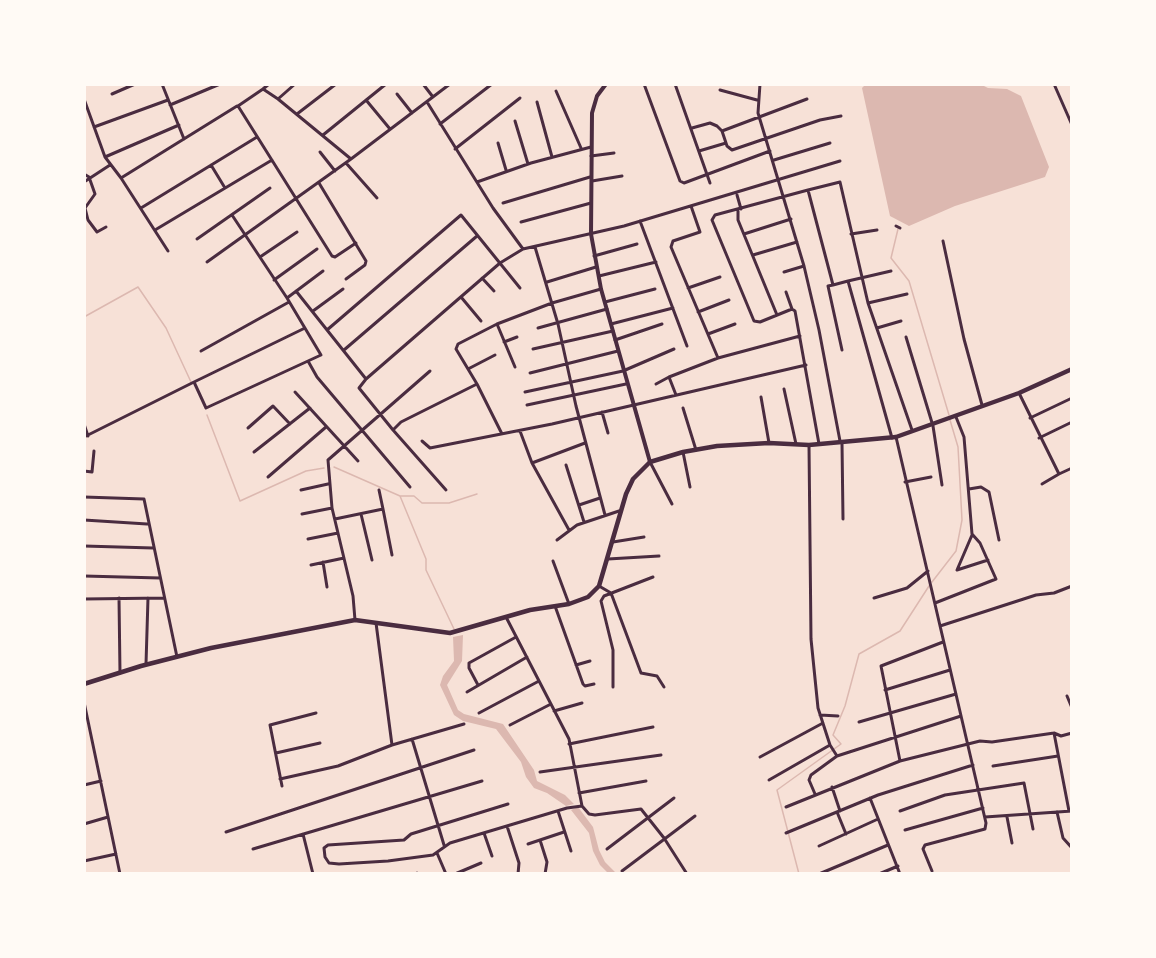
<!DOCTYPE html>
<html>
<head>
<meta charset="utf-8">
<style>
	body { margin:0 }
	#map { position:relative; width:1156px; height:958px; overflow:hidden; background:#f7e1d7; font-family:Commissioner,sans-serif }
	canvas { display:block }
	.frame { position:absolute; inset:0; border:86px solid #fffaf5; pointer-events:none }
</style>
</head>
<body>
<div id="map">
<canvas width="1156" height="958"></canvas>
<div class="frame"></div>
</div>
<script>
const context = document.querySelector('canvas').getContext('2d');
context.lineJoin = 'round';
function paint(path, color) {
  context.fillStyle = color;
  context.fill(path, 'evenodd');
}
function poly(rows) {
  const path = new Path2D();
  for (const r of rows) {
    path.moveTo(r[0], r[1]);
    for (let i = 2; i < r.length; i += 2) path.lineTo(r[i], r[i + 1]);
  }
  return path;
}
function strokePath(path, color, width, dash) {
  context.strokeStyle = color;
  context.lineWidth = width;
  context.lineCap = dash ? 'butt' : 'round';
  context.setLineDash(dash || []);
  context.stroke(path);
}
paint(poly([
	[866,84,980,84,988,88,1007,89,1021,96,1049,167,1045,177,955,206,909,226,890,216,862,88],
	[463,635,462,661,447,685,458,710,464,714,503,724,534,770,537,781,565,795,574,804,566,806,547,793,534,788,526,777,521,762,496,729,463,721,454,715,440,685,443,676,454,661,453,637],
	[578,807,593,827,599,850,605,862,617,874,609,874,600,865,593,851,589,833,571,810]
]), '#dcb8b0');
strokePath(poly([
	[898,229,891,258,909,281,949,415],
	[84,317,138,287,166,328,191,382],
	[207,415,240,501,306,471,324,468],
	[334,467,400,496,414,496,422,503,449,503,477,494],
	[400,496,426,559,426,570,454,629],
	[932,582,956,551,962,520,958,447,950,420],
	[799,874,777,790,841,744,833,735,845,706,859,654,900,631,929,586]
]), '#dcb8b0', 1.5);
strokePath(poly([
	[162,84,184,139],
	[295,84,278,99,351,159,450,84],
	[423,84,433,97],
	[644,84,680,181,684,183,770,151],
	[675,84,710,183],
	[760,84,758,113,804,266,819,330,840,441],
	[1054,84,1072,125],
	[263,89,269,84],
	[720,90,757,100],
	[556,91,581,148],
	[112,94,135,84],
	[397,94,412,113],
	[84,99,105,157,121,178,168,251],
	[278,99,263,89,238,106,332,256,335,257,356,243],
	[366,100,390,129],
	[427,102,493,208,523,249],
	[537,102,552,157],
	[170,105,220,84],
	[297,114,336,84],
	[515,121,528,164],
	[440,124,492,84],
	[94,127,168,100],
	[692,128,710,123,717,126,722,131,727,146,732,150,820,120,841,116],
	[722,131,807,99],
	[323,135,386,84],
	[498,143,506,170],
	[455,149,520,98],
	[699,151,726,143],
	[320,152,335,171],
	[591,156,614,153],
	[105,157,179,125],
	[774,160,830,143],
	[346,163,377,198],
	[211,165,225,188],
	[84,174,89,177,95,194,85,208,88,220,97,232,106,227],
	[121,178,237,106],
	[592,181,622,176],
	[84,182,110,165],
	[477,182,531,163,591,147],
	[319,183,366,261,365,265,346,279],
	[808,190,715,215,712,220,754,321,760,322,792,309,795,311,819,444],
	[737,195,741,209],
	[503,203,590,177],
	[691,206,700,232,673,241,671,247,718,358,800,336],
	[141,208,257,137],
	[738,211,738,220,777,315],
	[232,215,287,298,323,271],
	[640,221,687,346],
	[521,222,591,203],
	[896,226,900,228],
	[155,230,272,160],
	[744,234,791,219],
	[851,234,877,230],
	[197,239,270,188],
	[943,241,964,339,982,405],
	[535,247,558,324,576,406,605,515],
	[753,255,797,242],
	[594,256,637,244],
	[260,257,297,232],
	[207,262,351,159],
	[784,272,804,266],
	[599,276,656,262],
	[482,278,494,291],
	[274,280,317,249],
	[848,281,891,271],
	[547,282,596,267],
	[833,285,828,286,842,350],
	[688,288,720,277],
	[296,291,366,379,359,388,393,430,401,422,477,384,502,434],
	[786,292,792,309],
	[461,297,481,321],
	[287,298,321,355,206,408,194,382,305,328],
	[605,302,655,289],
	[868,303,907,294],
	[313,311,343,289],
	[698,312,729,300],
	[497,324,515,367],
	[611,324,673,308],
	[538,328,607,309],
	[877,328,901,321],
	[327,330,461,215,520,288],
	[708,334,735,324],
	[906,337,933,426,942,485],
	[615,340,662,324],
	[504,342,517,337],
	[533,349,613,331],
	[344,350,477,236],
	[201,351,289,302],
	[308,361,317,377,410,487],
	[468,369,495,355],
	[530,373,618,351],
	[366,379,500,263,523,249,624,226,840,161],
	[477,384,456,349,458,344,497,324,552,303,601,289],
	[656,384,669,377],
	[784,389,796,444],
	[295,392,358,461],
	[525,392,623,371,674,349],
	[1019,393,1059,474,1072,468],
	[676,395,669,377,718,358],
	[761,397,769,443],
	[527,405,626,384],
	[683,408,696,450],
	[602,412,608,433],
	[1030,418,1072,398],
	[84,424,88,436],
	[248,428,273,406,290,424],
	[393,430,446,490],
	[520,431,532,463,569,530],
	[84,437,194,382],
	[896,437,986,823,985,829,925,845,923,849,932,871],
	[892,438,848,281,833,285,808,190,840,182,868,303,912,430],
	[1039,438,1072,422],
	[422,441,430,448,552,424,806,365],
	[842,443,843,519],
	[254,452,310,408],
	[683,452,690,487],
	[650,462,672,504],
	[532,463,585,443],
	[566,465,584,522],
	[84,471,92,472,94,451],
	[268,477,326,427],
	[905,482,931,477],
	[1042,484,1059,474],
	[969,489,981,487,989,492,999,540],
	[301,490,328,484],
	[84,497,144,499,177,657],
	[579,505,600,498],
	[383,509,392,555],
	[302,514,332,508],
	[361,514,372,560],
	[335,519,383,509,379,490],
	[84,520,147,524],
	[972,535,957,570,988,560],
	[308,539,338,533],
	[557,540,577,525,619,511],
	[613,542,644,537],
	[84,546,153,548],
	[608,559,659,556],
	[553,561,569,604],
	[323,562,327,587],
	[311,565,344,558],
	[84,576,160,578],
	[599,586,611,593,641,673,657,676,664,687],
	[119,598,120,673],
	[874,598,907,588,928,571],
	[84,599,164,598],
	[935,603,996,579,980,543,972,534,964,437,956,417],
	[555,606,583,684,585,686,594,684],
	[506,617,569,739,582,806,589,814,595,815,641,809,664,838,687,874],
	[355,620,353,596,332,508,328,460,430,371],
	[940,626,1036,595,1054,593,1072,586],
	[146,664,148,598],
	[576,665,590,661],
	[478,685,469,668,469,663,516,637],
	[613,687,613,650,601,601,604,596,653,577],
	[885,690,950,670],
	[467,692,527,657],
	[1067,696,1072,708],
	[84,702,120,874],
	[554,711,582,703],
	[479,713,539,681],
	[820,715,838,716],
	[859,722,956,694],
	[510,725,551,704],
	[1054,733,1069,811],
	[412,739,444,845],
	[569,744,653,727],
	[392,745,464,724],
	[830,745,837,756],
	[276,753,320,743],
	[760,757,823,723],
	[900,761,980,741,992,742,1054,733,1061,736,1072,733],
	[993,766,1058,756],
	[540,772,661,755],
	[280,779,338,766,392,745,376,623],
	[769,780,830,745,818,708,811,639,809,445],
	[84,785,101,781],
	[282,786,270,725,316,713],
	[832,787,840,811],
	[579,793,646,781],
	[815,794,809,780,811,775,837,756,961,716],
	[870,798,900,874],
	[508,804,411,834,404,840,328,845,324,848,325,857,329,863,339,864,388,861,433,855,450,843,567,808,582,806],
	[786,807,900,761,881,666,943,642],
	[558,811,571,851],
	[900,811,945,795,1024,783,1033,829],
	[837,812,846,834],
	[1057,812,1063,838,1072,848],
	[985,817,1072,811],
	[1007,817,1012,843],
	[84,824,108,817],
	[507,826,519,863,518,874],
	[905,830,983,808],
	[226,832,474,750],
	[484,833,492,856],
	[786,833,878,795,973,765],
	[303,834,313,874],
	[540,840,547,862,545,874],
	[528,844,564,832],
	[819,846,878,819],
	[253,849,482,781],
	[607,849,674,798],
	[437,853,446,874],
	[84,861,116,854],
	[622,871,695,816],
	[417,873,418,874],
	[455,874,481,863],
	[819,874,888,845],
	[879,874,898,866]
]), '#4a2c40', 3);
strokePath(poly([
	[606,84,597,96,592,113,591,234,601,289,650,462]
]), '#4a2c40', 4);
strokePath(poly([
	[84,684,141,666,211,648,355,620,450,633,530,610,569,604,588,597,599,586,626,494,633,479,650,462,683,452,717,446,769,443,809,445,896,437,1019,393,1072,369]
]), '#4a2c40', 4.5);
</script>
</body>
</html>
